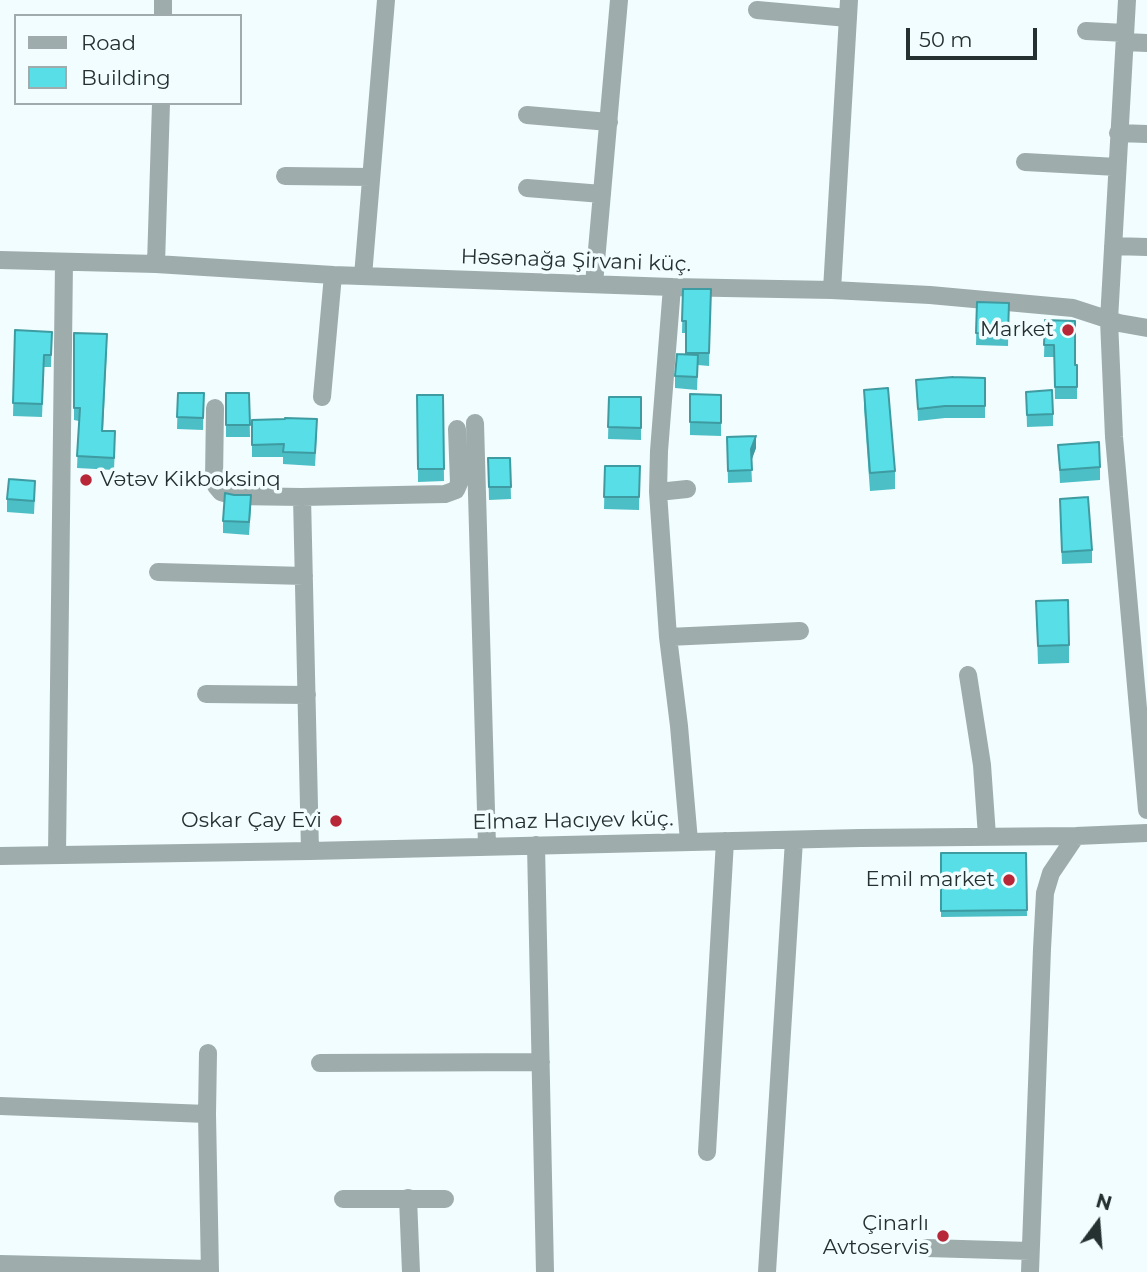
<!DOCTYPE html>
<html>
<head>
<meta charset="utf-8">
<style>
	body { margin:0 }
	#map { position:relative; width:1147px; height:1272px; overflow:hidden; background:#f1fdfe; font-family:Montserrat,sans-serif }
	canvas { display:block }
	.legend { position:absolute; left:14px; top:14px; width:228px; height:91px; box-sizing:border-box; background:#f1fdfe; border:2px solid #9fabac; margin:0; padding:9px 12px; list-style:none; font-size:21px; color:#253131 }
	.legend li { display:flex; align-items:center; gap:14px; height:35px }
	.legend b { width:35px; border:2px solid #9fabac }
	.north { position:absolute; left:1063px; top:1188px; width:70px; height:70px; -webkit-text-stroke:5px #f1fdfe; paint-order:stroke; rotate:16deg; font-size:19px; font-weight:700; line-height:28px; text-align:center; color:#253131 }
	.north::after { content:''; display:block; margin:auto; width:24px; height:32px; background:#253131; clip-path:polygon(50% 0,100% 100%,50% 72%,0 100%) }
	.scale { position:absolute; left:906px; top:28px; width:131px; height:32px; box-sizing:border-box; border:4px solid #253131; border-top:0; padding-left:9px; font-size:21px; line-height:24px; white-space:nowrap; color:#253131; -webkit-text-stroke:5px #f1fdfe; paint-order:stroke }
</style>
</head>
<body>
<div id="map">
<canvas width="1147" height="1272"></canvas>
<ul class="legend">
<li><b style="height:9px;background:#9facac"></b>Road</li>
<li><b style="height:19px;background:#58dee6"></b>Building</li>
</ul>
<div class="north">N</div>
<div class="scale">50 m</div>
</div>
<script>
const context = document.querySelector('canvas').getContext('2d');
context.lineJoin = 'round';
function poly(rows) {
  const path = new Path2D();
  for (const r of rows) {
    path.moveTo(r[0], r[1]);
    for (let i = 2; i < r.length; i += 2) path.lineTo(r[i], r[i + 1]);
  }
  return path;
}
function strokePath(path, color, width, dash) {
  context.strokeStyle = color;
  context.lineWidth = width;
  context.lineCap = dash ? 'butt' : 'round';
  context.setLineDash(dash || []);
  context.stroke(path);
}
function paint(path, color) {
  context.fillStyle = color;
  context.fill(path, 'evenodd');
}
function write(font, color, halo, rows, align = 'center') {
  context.font = font + ' Montserrat,sans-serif';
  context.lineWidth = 7;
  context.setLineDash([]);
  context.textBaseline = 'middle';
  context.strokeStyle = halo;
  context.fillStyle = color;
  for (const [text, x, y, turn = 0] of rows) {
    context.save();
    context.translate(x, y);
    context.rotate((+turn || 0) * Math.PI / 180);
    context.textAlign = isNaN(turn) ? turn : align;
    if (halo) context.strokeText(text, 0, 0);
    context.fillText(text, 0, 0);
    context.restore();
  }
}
strokePath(poly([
	[1127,0,1109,320,1114,437,1147,810],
	[757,10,848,18],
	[163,16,163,0],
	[1086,31,1125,33],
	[1125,42,1147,43],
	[527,115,609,122],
	[1118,133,1147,134],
	[1025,162,1117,167],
	[285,176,371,177],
	[527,188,602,194],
	[1113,246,1147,247],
	[0,260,156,264,333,275,672,287,832,290,930,295,1073,308,1119,323,1147,328],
	[156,264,161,103],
	[363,276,386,0],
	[594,284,619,0],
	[672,287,659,451,658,492,668,637,679,726,689,841],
	[832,290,849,0],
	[322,397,333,275],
	[215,408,214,480,216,486,221,492,235,496,302,497,445,494,456,490,459,483,457,429],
	[475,423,487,846],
	[658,492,687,489],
	[302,497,310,851],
	[158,572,304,576],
	[668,637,800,631],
	[968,675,982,765,987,836],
	[206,694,307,695],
	[536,845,545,1272],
	[57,855,64,262],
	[0,856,310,851,860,838,1076,836,1147,833],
	[208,1053,207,1114,210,1272],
	[320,1063,541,1062],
	[0,1106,207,1114],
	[707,1152,725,841],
	[408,1198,411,1272],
	[343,1199,445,1199],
	[927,1248,1030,1251],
	[0,1264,210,1269],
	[767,1272,794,840],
	[1030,1272,1042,949,1045,893,1051,873,1076,836]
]), '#9facac', 18);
paint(poly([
	[683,289,711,289,709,366,698,365,697,390,675,388,675,376,686,355,686,333,682,333],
	[977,302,1009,303,1008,346,976,345],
	[1045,320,1075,365,1077,365,1077,399,1055,399,1054,357,1044,357],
	[15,330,52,332,51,367,44,367,42,417,13,416],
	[74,333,107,346,103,431,115,444,114,470,77,468,79,421,74,420],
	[985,378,985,418,945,418,918,421,916,380],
	[864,390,895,471,895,489,870,491,864,408],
	[1026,392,1053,414,1053,426,1027,427],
	[178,393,204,393,203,430,177,429],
	[226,393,249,393,250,437,226,437],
	[690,394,721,395,721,436,690,435],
	[417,395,443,395,444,481,418,482],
	[609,397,641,397,641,440,608,439],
	[252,420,317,431,315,466,283,464,283,457,252,457],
	[727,437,756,448,751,460,752,482,728,483],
	[1058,445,1100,467,1100,480,1060,483],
	[488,458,510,458,511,499,489,500],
	[605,466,640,466,639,510,604,509],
	[35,493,34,514,7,512,7,499],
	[251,508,249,535,223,533,223,521],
	[1060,511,1092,550,1092,563,1062,564],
	[1036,601,1069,645,1069,663,1038,664],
	[941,853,1026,853,1027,916,941,917]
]), '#4cbfc6');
paint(poly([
	[756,436,756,448,751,462,751,449]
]), '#3e9ba1');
const building = poly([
	[683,289,711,289,709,353,686,353,686,321,682,321,683,289],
	[977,302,1009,303,1008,334,976,333,977,302],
	[1045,320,1075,321,1075,365,1077,365,1077,387,1055,387,1054,345,1044,345,1045,320],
	[15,330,52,332,51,355,44,355,42,404,13,403,15,330],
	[74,333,107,334,102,431,115,431,114,458,77,456,80,408,74,408,74,333],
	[677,354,698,355,697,377,675,376,677,354],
	[953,377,985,378,985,406,945,406,918,409,916,380,953,377],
	[888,388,895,471,870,473,864,390,888,388],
	[1052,390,1053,414,1027,415,1026,392,1052,390],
	[178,393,204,393,203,418,177,417,178,393],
	[226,393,249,393,250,425,226,425,226,393],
	[690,394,721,395,721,423,690,422,690,394],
	[417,395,443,395,444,469,418,469,417,395],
	[609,397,641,397,641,428,608,427,609,397],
	[285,418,317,419,315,453,283,452,284,444,252,445,252,420,285,419,285,418],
	[756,436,751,449,752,470,728,471,727,437,756,436],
	[1099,442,1100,467,1060,470,1058,445,1099,442],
	[488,458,510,458,511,487,489,487,488,458],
	[605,466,640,466,639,497,604,497,605,466],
	[9,479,35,481,34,501,7,499,9,479],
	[225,493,234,495,251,495,249,522,223,521,225,493],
	[1088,497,1092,550,1062,552,1060,499,1088,497],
	[1068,600,1069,645,1038,646,1036,601,1068,600],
	[941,853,1026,853,1027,910,941,911,941,853]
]);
paint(building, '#58dee6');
strokePath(building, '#3e9ba1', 2);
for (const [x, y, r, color] of [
	[1068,330,7,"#b82737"],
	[86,480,7,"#b82737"],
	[336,821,7,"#b82737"],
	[1009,880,7,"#b82737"],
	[943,1236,7,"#b82737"]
]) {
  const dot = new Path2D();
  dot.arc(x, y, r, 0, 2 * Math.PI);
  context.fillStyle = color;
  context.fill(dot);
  strokePath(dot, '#f1fdfe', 2.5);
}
write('21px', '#253131', '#f1fdfe', [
	["Həsənağa Şirvani küç.",576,261,2],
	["Elmaz Hacıyev küç.",573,821,-1]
]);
write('21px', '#253131', '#f1fdfe', [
	["Market",1054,330],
	["Vətəv Kikboksinq",100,480,"left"],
	["Oskar Çay Evi",322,821],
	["Emil market",995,880],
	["Çinarlı",929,1224],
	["Avtoservis",929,1248]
], 'right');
</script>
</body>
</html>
